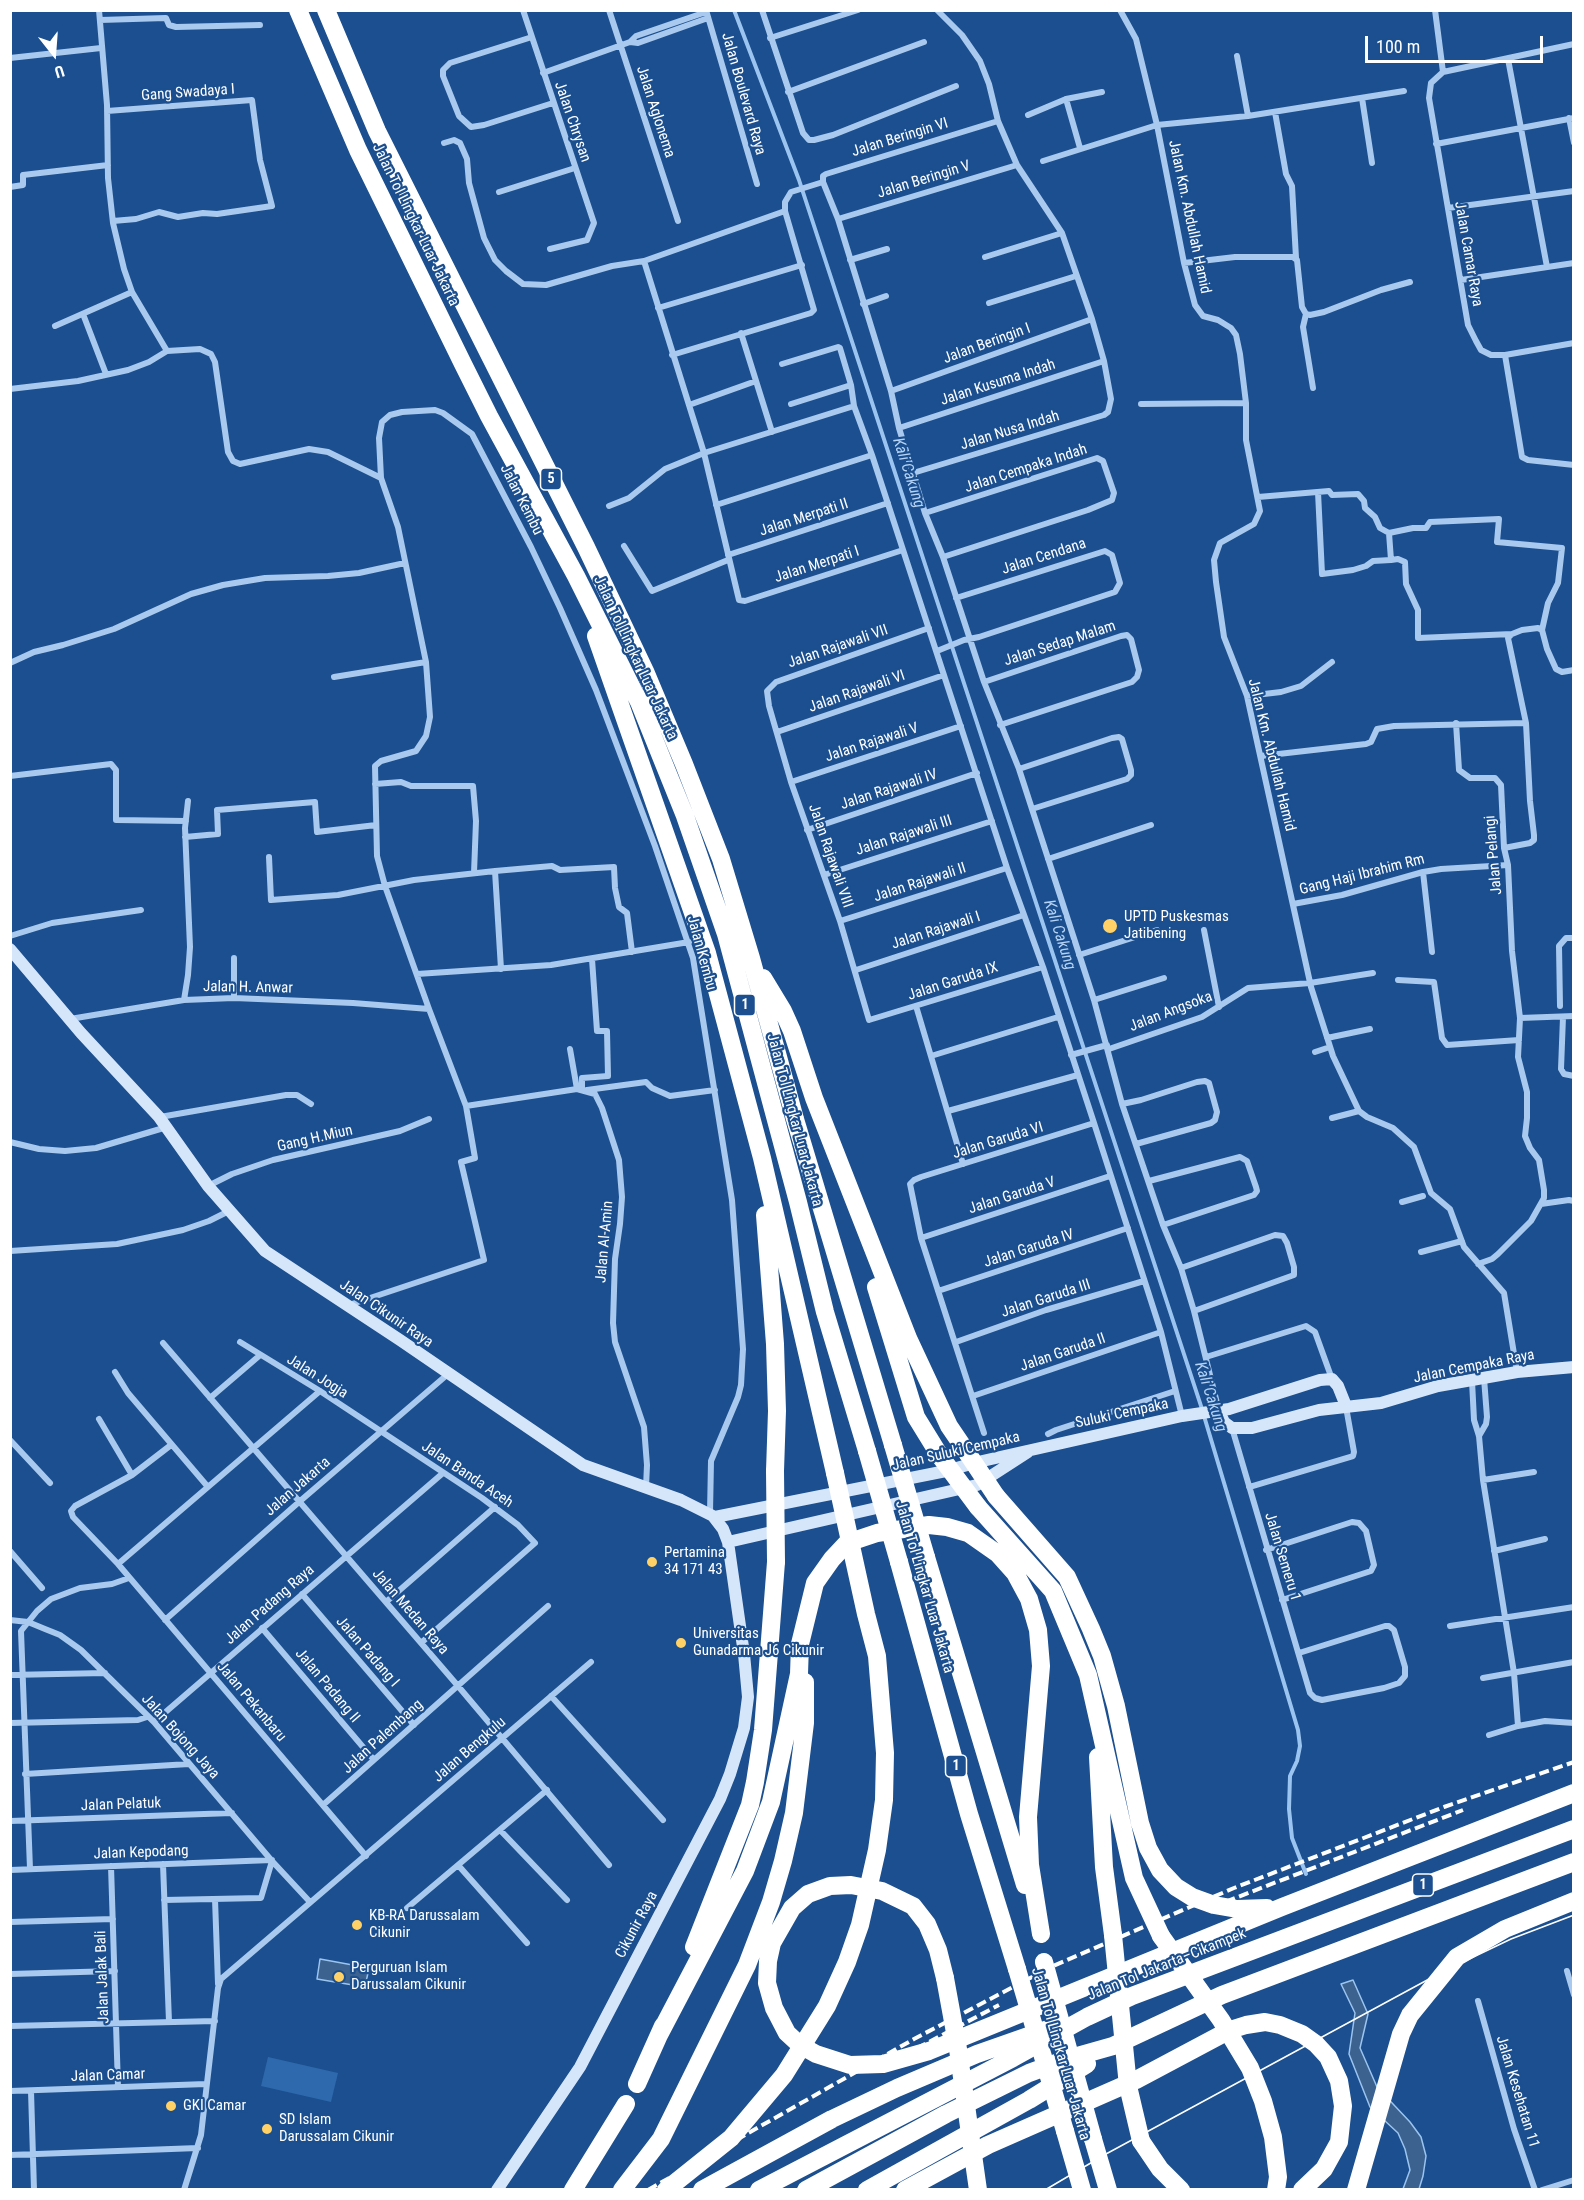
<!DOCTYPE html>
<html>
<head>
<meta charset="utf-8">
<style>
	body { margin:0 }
	#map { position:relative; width:1584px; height:2200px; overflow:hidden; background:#1b4f8f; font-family:"Roboto Condensed",sans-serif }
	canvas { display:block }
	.frame { position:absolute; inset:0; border:12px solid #fff; pointer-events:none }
	.north { position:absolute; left:24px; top:24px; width:60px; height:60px; -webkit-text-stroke:4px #1b4f8f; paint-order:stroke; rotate:163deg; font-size:16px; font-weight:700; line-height:24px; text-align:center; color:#fff }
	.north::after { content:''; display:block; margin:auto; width:21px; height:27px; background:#fff; clip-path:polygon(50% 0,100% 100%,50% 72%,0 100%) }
	.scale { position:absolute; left:1365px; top:36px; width:178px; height:27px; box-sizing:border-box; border:3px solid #fff; border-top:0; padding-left:8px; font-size:18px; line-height:21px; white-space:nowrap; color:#fff; -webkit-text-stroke:4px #1b4f8f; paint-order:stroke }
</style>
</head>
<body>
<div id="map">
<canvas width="1584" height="2200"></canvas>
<div class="frame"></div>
<div class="north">U</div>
<div class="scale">100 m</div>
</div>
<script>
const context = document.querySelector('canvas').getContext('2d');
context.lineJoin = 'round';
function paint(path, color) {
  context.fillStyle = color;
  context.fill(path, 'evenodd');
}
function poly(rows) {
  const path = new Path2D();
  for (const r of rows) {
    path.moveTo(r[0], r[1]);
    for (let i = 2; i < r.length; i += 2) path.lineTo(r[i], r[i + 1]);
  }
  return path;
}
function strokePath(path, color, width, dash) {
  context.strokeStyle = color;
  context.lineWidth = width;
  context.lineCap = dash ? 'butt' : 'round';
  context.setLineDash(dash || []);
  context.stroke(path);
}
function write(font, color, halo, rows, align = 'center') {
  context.font = font + ' "Roboto Condensed",sans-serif';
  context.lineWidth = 4.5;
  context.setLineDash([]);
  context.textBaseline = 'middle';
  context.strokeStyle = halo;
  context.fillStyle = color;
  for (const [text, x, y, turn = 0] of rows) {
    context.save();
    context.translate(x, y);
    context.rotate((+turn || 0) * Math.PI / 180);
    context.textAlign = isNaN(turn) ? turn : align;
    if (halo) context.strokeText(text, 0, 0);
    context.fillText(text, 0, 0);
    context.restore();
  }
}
paint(poly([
	[268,2057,338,2073,331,2102,261,2086]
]), '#2e69ad');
const water = poly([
	[320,1959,369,1968,365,1987,317,1979,320,1959],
	[1353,1980,1368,2014,1360,2048,1377,2087,1410,2122,1421,2137,1426,2156,1423,2176,1419,2189,1403,2189,1410,2170,1405,2149,1398,2133,1370,2107,1349,2054,1355,2013,1341,1984,1353,1980]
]);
paint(water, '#3c6290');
strokePath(water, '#9cc4f0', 1.5);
strokePath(poly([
	[734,10,799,180,1202,1409],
	[1204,1416,1298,1730,1300,1746,1297,1761,1290,1776,1289,1809,1292,1838,1306,1874]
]), '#9cc4f0', 4);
strokePath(poly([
	[99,10,107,105,108,178,113,223,124,269,132,292,167,351],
	[523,10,594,223,587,240,550,249],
	[609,10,678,221],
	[706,10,757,184],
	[762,10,803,133,809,140,814,140,833,135,956,86],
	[1120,10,1136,39,1157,125,1184,263,1195,305,1203,316,1218,320,1231,328,1236,335,1240,354,1246,403,1246,440,1260,511,1254,524,1220,543,1214,560,1216,582,1224,637,1247,696,1311,987,1333,1056,1359,1111,1367,1117,1393,1128,1414,1147,1431,1193,1450,1209,1464,1247,1504,1293,1517,1372],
	[1435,10,1443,72],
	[100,20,166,18,169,25,176,27,260,25],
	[532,37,450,63,443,70,443,76,459,116,471,127,484,125,553,103],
	[770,38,858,10],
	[630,42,636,36,706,12],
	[1237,56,1248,116],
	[10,58,101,48],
	[1508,59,1547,267],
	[1443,72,1431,83,1429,98,1468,325,1476,341,1481,350,1491,355,1505,355,1574,343],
	[1443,72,1574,44],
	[543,73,630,42,638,43,708,18],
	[788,92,924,42],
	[1362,98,1372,163],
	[1066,99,1080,148],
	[107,111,252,100,260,160,272,206,217,214,203,213,178,217,159,212,136,219,113,221],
	[1275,112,1286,174,1292,186,1296,258],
	[1028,115,1066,99,1102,92],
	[1569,118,1574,143],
	[444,143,454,140,460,143,467,159,469,183,484,238,495,260,506,271,523,284,546,285,612,266,644,261,785,211],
	[1436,144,1574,118],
	[1043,161,1157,125,1248,116,1404,91],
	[823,182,838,219,891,391,899,428,925,513,943,557,984,682,1019,769,1094,1000,1122,1104,1163,1225,1181,1268,1194,1311,1219,1411],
	[10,187,23,185,23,175,108,165],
	[499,192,575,168],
	[1448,208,1574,191],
	[838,219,1017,165],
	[985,257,1062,233],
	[850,260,887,249],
	[644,261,704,453,739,600,745,601,903,550],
	[1184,263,1235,257,1293,257,1297,260,1302,307,1306,314,1310,315,1324,312,1381,290,1410,282],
	[1461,280,1574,263],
	[989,303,1076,276],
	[863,304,886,296],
	[658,308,802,265],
	[83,314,106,374],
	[1306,314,1303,327,1313,388],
	[55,326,132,292],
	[741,333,772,432],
	[672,355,811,313,814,310,785,211,785,202,791,192,823,182,823,176,826,174,998,121],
	[1505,355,1522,457,1528,460,1574,465],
	[782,364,838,347,840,348,851,385,854,406,872,455,1007,868,1043,967,1094,1123,1161,1332,1182,1416],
	[10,389,78,381,128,370,149,362,167,351,200,349,211,354,215,362,228,452,233,461,240,464,309,449,328,452,381,478],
	[891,391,1092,319],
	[791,404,851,385],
	[1141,404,1246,403],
	[689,405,756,381],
	[899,428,1104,361],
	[913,473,1104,415,1108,412,1111,399,1104,361,1092,319,1062,233,1017,165,998,121,989,84,980,61,962,35,937,10],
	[1318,492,1322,574,1353,570,1366,566,1373,561,1391,560],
	[1258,497,1329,491,1332,495,1358,494,1364,501,1365,508,1375,517,1380,528,1389,533,1391,560,1398,559,1405,562,1406,584,1418,610,1418,638,1512,634],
	[716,505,872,455],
	[609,506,629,498,665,469,704,453,854,406],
	[925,513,1097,458,1103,461,1114,493,1112,500,1088,510,943,557],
	[1389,533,1413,528,1426,528,1430,522,1499,519,1497,542,1562,548,1558,583,1548,603,1542,630],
	[624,546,652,591,728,560],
	[728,555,888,503],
	[929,628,776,682,767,691,769,706,791,782,840,921,869,1020,1043,967],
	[937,651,964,640,979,637,1115,592,1120,583,1112,555,1105,551,956,598],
	[10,663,34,652,63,645,114,629,191,594,223,585,265,578,328,576,359,573,405,563],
	[334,677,426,662],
	[984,682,1121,636,1127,635,1131,639,1139,670,1137,677,1132,682,1000,725],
	[1247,696,1281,692,1301,686,1332,662],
	[1456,723,1459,770,1470,778,1495,778,1501,785,1504,848,1508,865,1512,951,1520,1018,1518,1057,1527,1092,1527,1118,1525,1136,1530,1148,1539,1160,1544,1190,1544,1198,1531,1221,1498,1254,1492,1259,1478,1264],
	[777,732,944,675],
	[1261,756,1366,744,1371,742,1377,729,1394,726,1526,723],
	[1019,769,1112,738,1119,737,1122,739,1131,770,1131,775,1127,779,1032,809],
	[10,776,111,764,116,770,116,820,186,821],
	[791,782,961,726],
	[375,784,401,782,411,786,473,786,476,821,474,873],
	[807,830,977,773],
	[185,837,218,834,217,810,315,802,317,832,376,825],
	[1504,848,1530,843,1534,840,1534,835,1530,801,1526,723,1508,638,1512,634,1522,630,1538,628,1542,630,1547,649,1556,669,1562,672,1574,670],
	[269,857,271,900,338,895,414,880,495,871,552,866,560,870,614,867,615,888,619,907,627,913,632,952],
	[1048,859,1151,825],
	[495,871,501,969],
	[1423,872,1432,952],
	[824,875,992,821],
	[1293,904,1342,895,1423,872,1441,869,1508,865],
	[840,921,1007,868],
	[1204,930,1219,1007],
	[10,936,52,923,141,910],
	[1079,955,1157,930],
	[234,958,234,998],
	[856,970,1024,915],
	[417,974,551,965,689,942],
	[1398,980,1434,982,1442,1038,1447,1045,1519,1040],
	[184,1000,188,975,190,947,185,828,188,801],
	[1094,1000,1164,978],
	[916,1006,963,1164],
	[1560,1006,1559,946,1566,938,1574,938],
	[1563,1017,1561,1069,1564,1074,1574,1076],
	[1520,1018,1574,1016],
	[70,1019,184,1000,234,998,353,1003,429,1009],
	[1327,1038,1370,1029],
	[570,1049,577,1089],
	[1109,1049,1202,1017,1248,988,1310,983,1373,973],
	[1315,1052,1330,1047],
	[1071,1055,1107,1045],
	[931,1056,1058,1017],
	[582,1090,582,1078,608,1076,607,1031,597,1031,592,959],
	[587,1090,646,1082,652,1088,670,1096,715,1090],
	[1122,1104,1141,1100,1197,1082,1205,1081,1209,1083,1217,1112,1215,1120,1211,1123,1136,1144],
	[466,1106,577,1089,595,1094,602,1108,619,1160,622,1197,620,1224,615,1259,613,1323,615,1342,644,1427,647,1465,646,1487],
	[948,1111,1078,1075],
	[160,1117,286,1095,297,1095,311,1104],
	[1332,1118,1359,1111],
	[10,1142,39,1149,65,1151,96,1148,167,1127],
	[1149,1181,1240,1157,1247,1161,1256,1187,1257,1191,1254,1195,1163,1225],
	[208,1186,232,1174,273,1160,400,1131,429,1119],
	[1402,1202,1423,1196],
	[1541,1204,1569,1200,1574,1201],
	[921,1238,1110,1176],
	[10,1251,117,1244,183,1230,209,1221,229,1211],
	[1421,1252,1462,1241],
	[1181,1268,1275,1235,1283,1236,1287,1243,1294,1267,1294,1275,1194,1311],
	[938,1291,1128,1228],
	[349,1305,484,1260,461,1162,475,1158,466,1106,429,1009,385,886,377,856,375,766,381,761,416,751,426,736,430,717,426,662,398,527,381,478,379,438,382,422,390,415,402,412,435,410,443,413,472,434,531,547,560,608,596,690,655,846,693,958,732,1200,743,1349,741,1385,738,1397,711,1461,710,1513],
	[240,1342,320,1391,482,1498,518,1525,535,1543,421,1643],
	[956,1342,1046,1310,1144,1281],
	[163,1343,458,1686,609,1865],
	[1206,1357,1306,1326,1315,1332,1332,1379],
	[115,1372,128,1393,208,1487],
	[1472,1381,1474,1420,1479,1436,1483,1480,1514,1673,1518,1726],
	[973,1396,1161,1332],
	[210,1398,259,1356],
	[99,1419,132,1475],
	[1232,1428,1310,1693,1315,1698,1322,1700,1384,1688,1399,1683,1405,1676,1405,1667,1394,1630,1389,1626,1385,1626,1299,1653],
	[984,1433,921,1238,910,1184,914,1180,921,1177,1094,1123],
	[1048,1434,1056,1430,1175,1391],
	[1479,1436,1486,1424,1487,1417,1484,1378],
	[10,1440,50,1483],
	[171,1445,132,1475,75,1506,71,1511,73,1517,118,1564,366,1856],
	[1483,1480,1534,1472],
	[1249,1487,1353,1456,1354,1452,1346,1407],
	[1266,1550,1352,1522,1359,1523,1366,1531,1374,1565,1371,1571,1282,1600],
	[10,1551,42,1588],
	[1494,1551,1545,1539],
	[118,1564,320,1391],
	[302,1594,414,1725],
	[386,1602,495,1507],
	[10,1620,28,1622,45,1629,60,1635,81,1650,154,1722,272,1861,310,1902],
	[165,1620,299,1502,448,1374],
	[1450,1626,1574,1607],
	[262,1628,374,1760],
	[10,1675,105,1673],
	[1483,1678,1574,1662],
	[551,1696,663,1820],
	[154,1722,443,1473],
	[10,1723,138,1720,147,1717],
	[1489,1735,1518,1726,1545,1721,1574,1723],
	[25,1774,189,1764],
	[323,1805,548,1606],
	[10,1821,232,1813],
	[500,1830,567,1900],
	[163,1864,169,2022],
	[458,1865,527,1943],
	[111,1866,118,2087],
	[30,1869,21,1631,37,1611,51,1599,80,1588,112,1584,129,1578],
	[10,1870,272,1860],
	[215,1899,218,1984],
	[164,1900,261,1898,272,1861],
	[407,1908,547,1790],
	[10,1922,113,1919],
	[1567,1971,1574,1995],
	[10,1974,115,1971],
	[1478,2001,1514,2129,1535,2190],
	[10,2026,215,2021],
	[10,2091,206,2084],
	[31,2091,34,2190],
	[10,2155,198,2148],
	[184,2190,201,2135,218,1988,221,1979,591,1662],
	[1542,2190,1574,2180]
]), '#a9c9ee', 6);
strokePath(poly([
	[10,949,81,1033,159,1117,208,1186,265,1251,400,1340,583,1465,681,1500,713,1516,723,1529,728,1542,744,1654,748,1697,744,1728,730,1774,720,1799,580,2067,497,2190],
	[1219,1411,1224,1422,1232,1428,1252,1428,1319,1410,1381,1403,1438,1386,1517,1372,1574,1367],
	[715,1517,946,1471,978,1462,1182,1416,1229,1409,1320,1380,1332,1379,1338,1386,1346,1406],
	[728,1542,977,1485,1028,1452]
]), '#d6e6fa', 12);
strokePath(poly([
	[298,10,358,150,463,364,489,416,576,576,639,702,685,816,726,934,798,1202,825,1312,867,1451],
	[326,10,377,131,586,547,645,671,684,764,721,859,751,958,795,1119,893,1445],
	[596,636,707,953,762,1158,835,1473],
	[763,978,783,1011,792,1031,814,1098,908,1338,949,1426,968,1454],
	[765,1215,775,1344,777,1411,775,1471],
	[876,1287,916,1417,940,1456],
	[996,1496,1067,1577,1091,1629,1102,1656,1116,1706,1140,1823,1148,1848,1160,1870,1176,1887,1192,1897,1214,1905,1237,1909,1267,1908],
	[978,1507,1053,1591,1088,1675,1134,1878,1161,1936],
	[926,1557,1025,1885],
	[899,1562,969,1814,1017,1969],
	[1098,1757,1104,1867,1113,1935],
	[694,1947,750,1805,755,1782,763,1730,776,1562],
	[945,1978,938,1950,927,1924,913,1906,882,1891,851,1885,830,1886,808,1894,792,1908,772,1943,768,1961,767,1983,774,2008,787,2033,800,2045,816,2054,850,2065,883,2064,929,2051,1282,1907,1574,1793],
	[659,2035,745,1871,771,1802,799,1674,800,1644,815,1583,832,1559,847,1543,877,1533,929,1525,947,1527,968,1533,998,1554,1015,1573,1029,1599,1038,1630,1041,1666,1028,1817,1030,1865,1041,1934],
	[637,2084,663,2026],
	[1065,2131,1082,2190],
	[1093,2139,1108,2190],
	[1141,2141,1160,2169,1181,2190],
	[573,2190,626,2104],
	[622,2190,661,2139,747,1965,771,1902,783,1861,794,1813,805,1723,805,1682],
	[702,2190,832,2119,897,2088,977,2054,1051,2028],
	[759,2190,1013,2058,1087,2017,1132,1996,1574,1829],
	[806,2190,946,2114,1029,2073,1067,2059,1113,2046,1222,1995,1574,1862],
	[867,2190,1029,2100,1087,2064],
	[905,2190,988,2145,1136,2080,1230,2030,1246,2025,1265,2022,1280,2025,1302,2034,1316,2044,1328,2057,1339,2081,1343,2106,1339,2142,1324,2169,1302,2190],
	[1356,2190,1401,2034,1410,2015,1457,1957,1505,1929,1574,1901]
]), '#fff', 18);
strokePath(poly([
	[1045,2190,1106,2154,1442,1972,1511,1939,1574,1915]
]), '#fff', 1.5);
strokePath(poly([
	[1212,1907,1463,1810],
	[891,2062,999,2005],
	[648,2190,914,2039,1053,1966,1234,1888,1444,1807,1574,1762]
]), '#fff', 4, [10, 4.5]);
strokePath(poly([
	[893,1445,926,1557],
	[867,1451,899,1562],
	[968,1454,996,1496],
	[940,1456,978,1507],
	[775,1471,776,1562],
	[1113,1935,1128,2086,1141,2141],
	[1161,1936,1221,2020,1250,2068,1263,2101,1273,2137,1278,2177,1276,2190],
	[1044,1962,1093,2139],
	[1017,1969,1065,2131],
	[945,1978,958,2049,978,2190],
	[666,2190,731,2138,784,2075,827,2006,847,1962,860,1925,877,1850,884,1800,885,1753,877,1656,866,1614,835,1473]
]), '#fff', 18);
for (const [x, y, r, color] of [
	[1110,926,8,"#ffd166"],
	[652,1562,6,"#ffd166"],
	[681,1643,6,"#ffd166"],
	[357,1925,6,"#ffd166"],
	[339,1977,6,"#ffd166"],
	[171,2106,6,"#ffd166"],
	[267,2129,6,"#ffd166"]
]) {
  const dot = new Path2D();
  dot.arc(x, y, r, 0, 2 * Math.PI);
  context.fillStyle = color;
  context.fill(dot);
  strokePath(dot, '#1b4f8f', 2);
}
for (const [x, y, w] of [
	[551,479,21],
	[745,1005,21],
	[956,1766,21],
	[1423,1885,21]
]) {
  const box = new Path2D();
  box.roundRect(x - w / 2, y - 11, w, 22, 4.5);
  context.fillStyle = '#1b4f8f';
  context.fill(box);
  strokePath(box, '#fff', 1.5);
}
write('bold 14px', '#fff', null, [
	["5",551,479],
	["1",745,1005],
	["1",956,1766],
	["1",1423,1885]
]);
write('15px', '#fff', '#1b4f8f', [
	["Gang Swadaya I",188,93,-4],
	["Jalan Boulevard Raya",743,94,74],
	["Jalan Aglonema",655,112,72],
	["Jalan Chrysan",572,122,71],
	["Jalan Beringin VI",900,138,-17],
	["Jalan Beringin V",924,180,-17],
	["Jalan Km. Abdullah Hamid",1189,217,78],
	["Jalan Tol Lingkar Luar Jakarta",415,225,64],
	["Jalan Camar Raya",1468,254,80],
	["Jalan Beringin I",987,344,-20],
	["Jalan Kusuma Indah",998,383,-18],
	["Jalan Nusa Indah",1010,431,-17],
	["Jalan Cempaka Indah",1026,469,-18],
	["Jalan Kembu",521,500,63],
	["Jalan Merpati II",804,518,-18],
	["Jalan Cendana",1044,557,-18],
	["Jalan Merpati I",817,565,-18],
	["Jalan Sedap Malam",1060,644,-18],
	["Jalan Rajawali VII",838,647,-19],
	["Jalan Tol Lingkar Luar Jakarta",635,658,65],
	["Jalan Rajawali VI",857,692,-19],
	["Jalan Rajawali V",872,743,-18],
	["Jalan Km. Abdullah Hamid",1271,755,76],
	["Jalan Rajawali IV",889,790,-18],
	["Jalan Rajawali III",904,836,-18],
	["Jalan Pelangi",1494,855,-95],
	["Jalan Rajawali VIII",830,856,71],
	["Gang Haji Ibrahim Rm",1362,875,-14],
	["Jalan Rajawali II",920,883,-18],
	["Jalan Rajawali I",936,931,-18],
	["Jalan Kembu",701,953,75],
	["Jalan Garuda IX",953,982,-18],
	["Jalan H. Anwar",248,988,1],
	["Jalan Angsoka",1171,1012,-21],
	["Jalan Tol Lingkar Luar Jakarta",794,1120,75],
	["Gang H.Miun",315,1139,-13],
	["Jalan Garuda VI",998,1141,-17],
	["Jalan Garuda V",1012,1196,-18],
	["Jalan Al-Amin",605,1242,-85],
	["Jalan Garuda IV",1029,1249,-18],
	["Jalan Garuda III",1046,1299,-18],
	["Jalan Cikunir Raya",386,1314,34],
	["Jalan Garuda II",1063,1353,-19],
	["Jalan Cempaka Raya",1474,1367,-11],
	["Jalan Jogja",317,1377,32],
	["Suluki Cempaka",1122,1414,-12],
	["Jalan Suluki Cempaka",956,1452,-13],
	["Jalan Banda Aceh",467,1475,34],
	["Jalan Jakarta",298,1487,-41],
	["Jalan Semeru 1",1282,1557,73],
	["Jalan Tol Lingkar Luar Jakarta",924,1587,74],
	["Jalan Padang Raya",270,1605,-41],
	["Jalan Medan Raya",410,1612,49],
	["Jalan Padang I",367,1652,49],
	["Jalan Padang II",327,1686,50],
	["Jalan Pekanbaru",251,1702,50],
	["Jalan Bojong Jaya",180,1737,48],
	["Jalan Palembang",383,1737,-42],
	["Jalan Bengkulu",470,1750,-41],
	["Jalan Pelatuk",121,1805,-2],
	["Jalan Kepodang",141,1853,-2],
	["Cikunir Raya",637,1925,-62],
	["Jalan Tol Jakarta–Cikampek",1167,1965,-22],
	["Jalan Jalak Bali",103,1977,-92],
	["Jalan Tol Lingkar Luar Jakarta",1060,2054,74],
	["Jalan Camar",108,2076,-2],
	["Jalan Kesehatan 11",1517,2092,73]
]);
write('15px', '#fff', '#1b4f8f', [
	["UPTD Puskesmas",1124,917],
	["Jatibening",1124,934],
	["Pertamina",664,1553],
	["34 171 43",664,1570],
	["Universitas",693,1634],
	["Gunadarma J6 Cikunir",693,1651],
	["KB-RA Darussalam",369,1916],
	["Cikunir",369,1933],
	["Perguruan Islam",351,1968],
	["Darussalam Cikunir",351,1985],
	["GKI Camar",183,2106],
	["SD Islam",279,2120],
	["Darussalam Cikunir",279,2137]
], 'left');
write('italic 16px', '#b5d3f5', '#1b4f8f', [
	["Kali Cakung",908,473,72],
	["Kali Cakung",1059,935,72],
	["Kali Cakung",1210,1397,72]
]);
</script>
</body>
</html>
